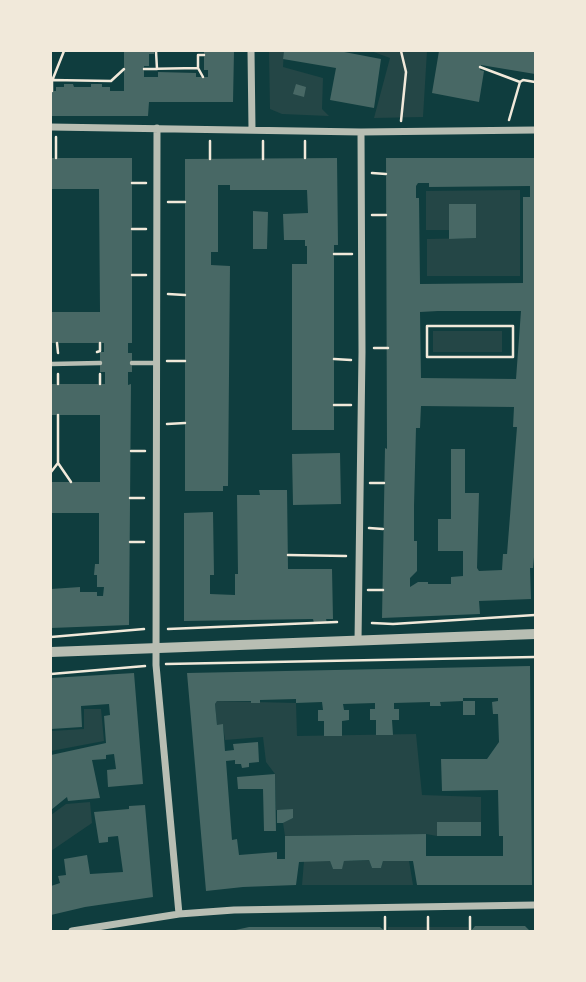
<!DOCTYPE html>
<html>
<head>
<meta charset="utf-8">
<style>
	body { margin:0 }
	#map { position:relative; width:586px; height:982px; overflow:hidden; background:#0f3d3e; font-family:"Asap Condensed",sans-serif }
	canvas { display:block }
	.frame { position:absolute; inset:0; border:52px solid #f1e9da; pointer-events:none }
</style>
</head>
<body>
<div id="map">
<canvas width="586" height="982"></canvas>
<div class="frame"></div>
</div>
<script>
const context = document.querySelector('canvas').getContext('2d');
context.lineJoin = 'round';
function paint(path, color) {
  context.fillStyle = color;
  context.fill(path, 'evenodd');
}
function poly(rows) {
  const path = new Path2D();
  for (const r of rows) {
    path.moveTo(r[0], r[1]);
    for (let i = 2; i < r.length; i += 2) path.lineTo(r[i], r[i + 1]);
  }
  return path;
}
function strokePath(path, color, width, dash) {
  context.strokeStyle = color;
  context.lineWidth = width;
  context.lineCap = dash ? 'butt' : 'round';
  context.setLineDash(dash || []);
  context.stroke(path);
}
paint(poly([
	[269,51,284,51,283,67,323,78,322,109,329,116,282,114,270,109],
	[371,51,427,51,423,117,374,118,390,58],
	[520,190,520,276,427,276,427,239,476,238,449,230,426,230,426,191],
	[433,331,502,331,502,352,433,352],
	[217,701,296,703,297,736,416,734,422,795,481,797,481,822,438,822,437,836,426,834,285,836,283,823,293,818,293,810,276,810,275,774,266,762,263,737,225,740,223,725,217,725,215,704],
	[84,709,101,709,104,741,51,751,51,731,84,729],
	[90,802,92,823,51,851,51,815,66,804],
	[369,860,372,868,381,868,383,861,409,861,413,885,302,885,304,861,330,861,333,869,341,869,344,861],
	[388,927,468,927,468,931,388,931]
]), '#244646');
paint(poly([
	[124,51,154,51,154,54,149,54,149,66,144,66,144,77,158,77,158,72,196,73,196,77,208,77,208,70,204,70,204,51,234,51,233,102,149,102,148,116,51,116,51,91,56,91,56,87,64,87,64,84,73,84,74,87,91,87,91,84,102,84,102,87,110,87,110,91,124,91],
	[284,51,339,51,381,59,374,108,330,100,336,68,283,59],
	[439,51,535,51,535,74,481,65,480,70,484,71,479,102,432,93],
	[296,84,306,87,304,97,293,94],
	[51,158,132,158,132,343,128,343,128,353,132,353,132,372,128,372,128,385,131,384,129,625,51,628,51,589,80,587,80,592,97,592,97,596,103,596,104,587,97,587,97,575,94,575,95,564,99,564,99,513,51,513,51,482,100,482,100,415,51,415,51,384,105,384,105,372,100,372,100,352,104,352,104,343,51,343,51,312,100,312,99,189,51,189],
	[337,158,338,245,334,245,334,430,292,430,292,264,307,264,307,246,305,246,305,240,284,240,283,214,308,213,307,190,230,190,230,185,218,185,218,252,211,252,211,265,230,266,228,486,223,486,223,491,185,491,185,159],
	[386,158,535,158,535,546,533,568,530,568,531,599,479,601,480,614,382,618,385,448,387,449],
	[418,183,429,183,429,187,530,186,530,197,523,197,523,283,420,284,419,198,416,198,416,186],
	[438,311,521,311,516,379,421,378,420,312],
	[421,406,514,407,513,427,517,427,507,554,503,554,502,570,479,571,477,568,479,493,465,493,465,449,451,449,451,519,438,519,438,551,463,551,463,576,451,577,451,584,428,584,428,582,418,582,410,587,410,578,417,571,417,541,414,541,414,506,416,428,420,428],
	[449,204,476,204,476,238,449,239],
	[253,211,268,212,267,249,253,249],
	[340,453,341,504,293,505,292,454],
	[259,490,287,490,288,569,332,569,333,619,326,619,327,623,314,623,313,619,184,621,184,513,213,512,214,575,210,575,210,594,235,595,235,574,238,574,237,495,260,495],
	[530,666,532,885,417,885,413,861,383,861,381,868,372,868,369,860,344,861,342,869,333,869,330,861,299,862,296,885,243,887,206,891,187,673],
	[463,698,498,698,498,701,492,702,493,714,498,714,499,742,487,759,441,759,442,791,498,790,499,836,503,836,503,856,426,856,426,834,285,836,285,859,277,859,277,852,239,855,237,839,232,840,226,761,235,760,235,764,241,764,242,768,249,767,249,763,259,762,258,742,233,744,234,750,225,751,223,724,217,725,215,704,217,701,251,701,251,703,260,703,260,700,296,699,296,703,322,702,323,710,318,710,318,721,324,721,324,736,342,736,342,721,349,720,349,710,344,710,343,704,375,703,375,709,370,709,370,720,376,720,376,735,393,735,392,720,399,720,399,709,394,709,394,703,430,702,430,706,441,706,440,702,463,701],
	[134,673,143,784,108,787,107,770,116,769,114,754,106,755,106,759,92,760,100,798,68,801,67,797,51,810,51,755,106,743,104,716,110,715,109,704,81,706,82,727,51,729,51,678],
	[463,701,475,701,475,715,463,715],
	[275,774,276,831,264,831,263,789,238,789,237,777],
	[145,805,153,897,85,907,51,915,51,886,60,883,58,876,66,875,64,859,87,855,90,874,123,872,118,836,108,837,108,842,99,843,94,812,129,809,129,806],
	[293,809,293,818,283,823,277,823,277,810],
	[437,822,481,822,481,836,437,836],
	[475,926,525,926,530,931,471,931],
	[249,927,380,927,385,931,231,931]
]), '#486865');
strokePath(poly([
	[156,51,157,69],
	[480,67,520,82],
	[198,68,203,77],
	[144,69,198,68,198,55,204,55],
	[51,80,111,81,124,69],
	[52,91,52,81,64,51],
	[509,120,520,82,523,80,535,82],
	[401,121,406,72,401,51],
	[56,137,56,158],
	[210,141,210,159],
	[305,158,305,141],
	[263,159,263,141],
	[372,173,386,174],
	[132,183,146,183],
	[168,202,185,202],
	[372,215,386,215],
	[132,229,146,229],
	[334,254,352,254],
	[132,275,146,275],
	[168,294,185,295],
	[427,326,513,326,513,357,427,357,427,326],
	[57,343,58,353],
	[374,348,388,348],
	[97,352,100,351,100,343],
	[334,359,351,360],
	[167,361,185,361],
	[58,374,58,384],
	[100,374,100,384],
	[334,405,351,405],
	[167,424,185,423],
	[131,451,145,451],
	[58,463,71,482],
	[51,472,58,463,58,415],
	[370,483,384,483],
	[130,498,144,498],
	[369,528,383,529],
	[130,542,144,542],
	[288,555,346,556],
	[368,590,383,590],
	[372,623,393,624,535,615],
	[168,629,337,622],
	[51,637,144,629],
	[166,664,535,657],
	[51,674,145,666],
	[385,917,385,931],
	[428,917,428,931],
	[470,917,470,931]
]), '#f1e9da', 2.5);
strokePath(poly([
	[132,363,156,363],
	[51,364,100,363]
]), '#b8beb3', 4.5);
strokePath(poly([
	[251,51,252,129],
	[51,127,361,132,535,130],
	[157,128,156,665,179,914],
	[358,641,362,352,361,132],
	[72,931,179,914,234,910,535,905]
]), '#b8beb3', 7);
strokePath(poly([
	[51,652,535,634]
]), '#b8beb3', 10);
</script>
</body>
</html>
